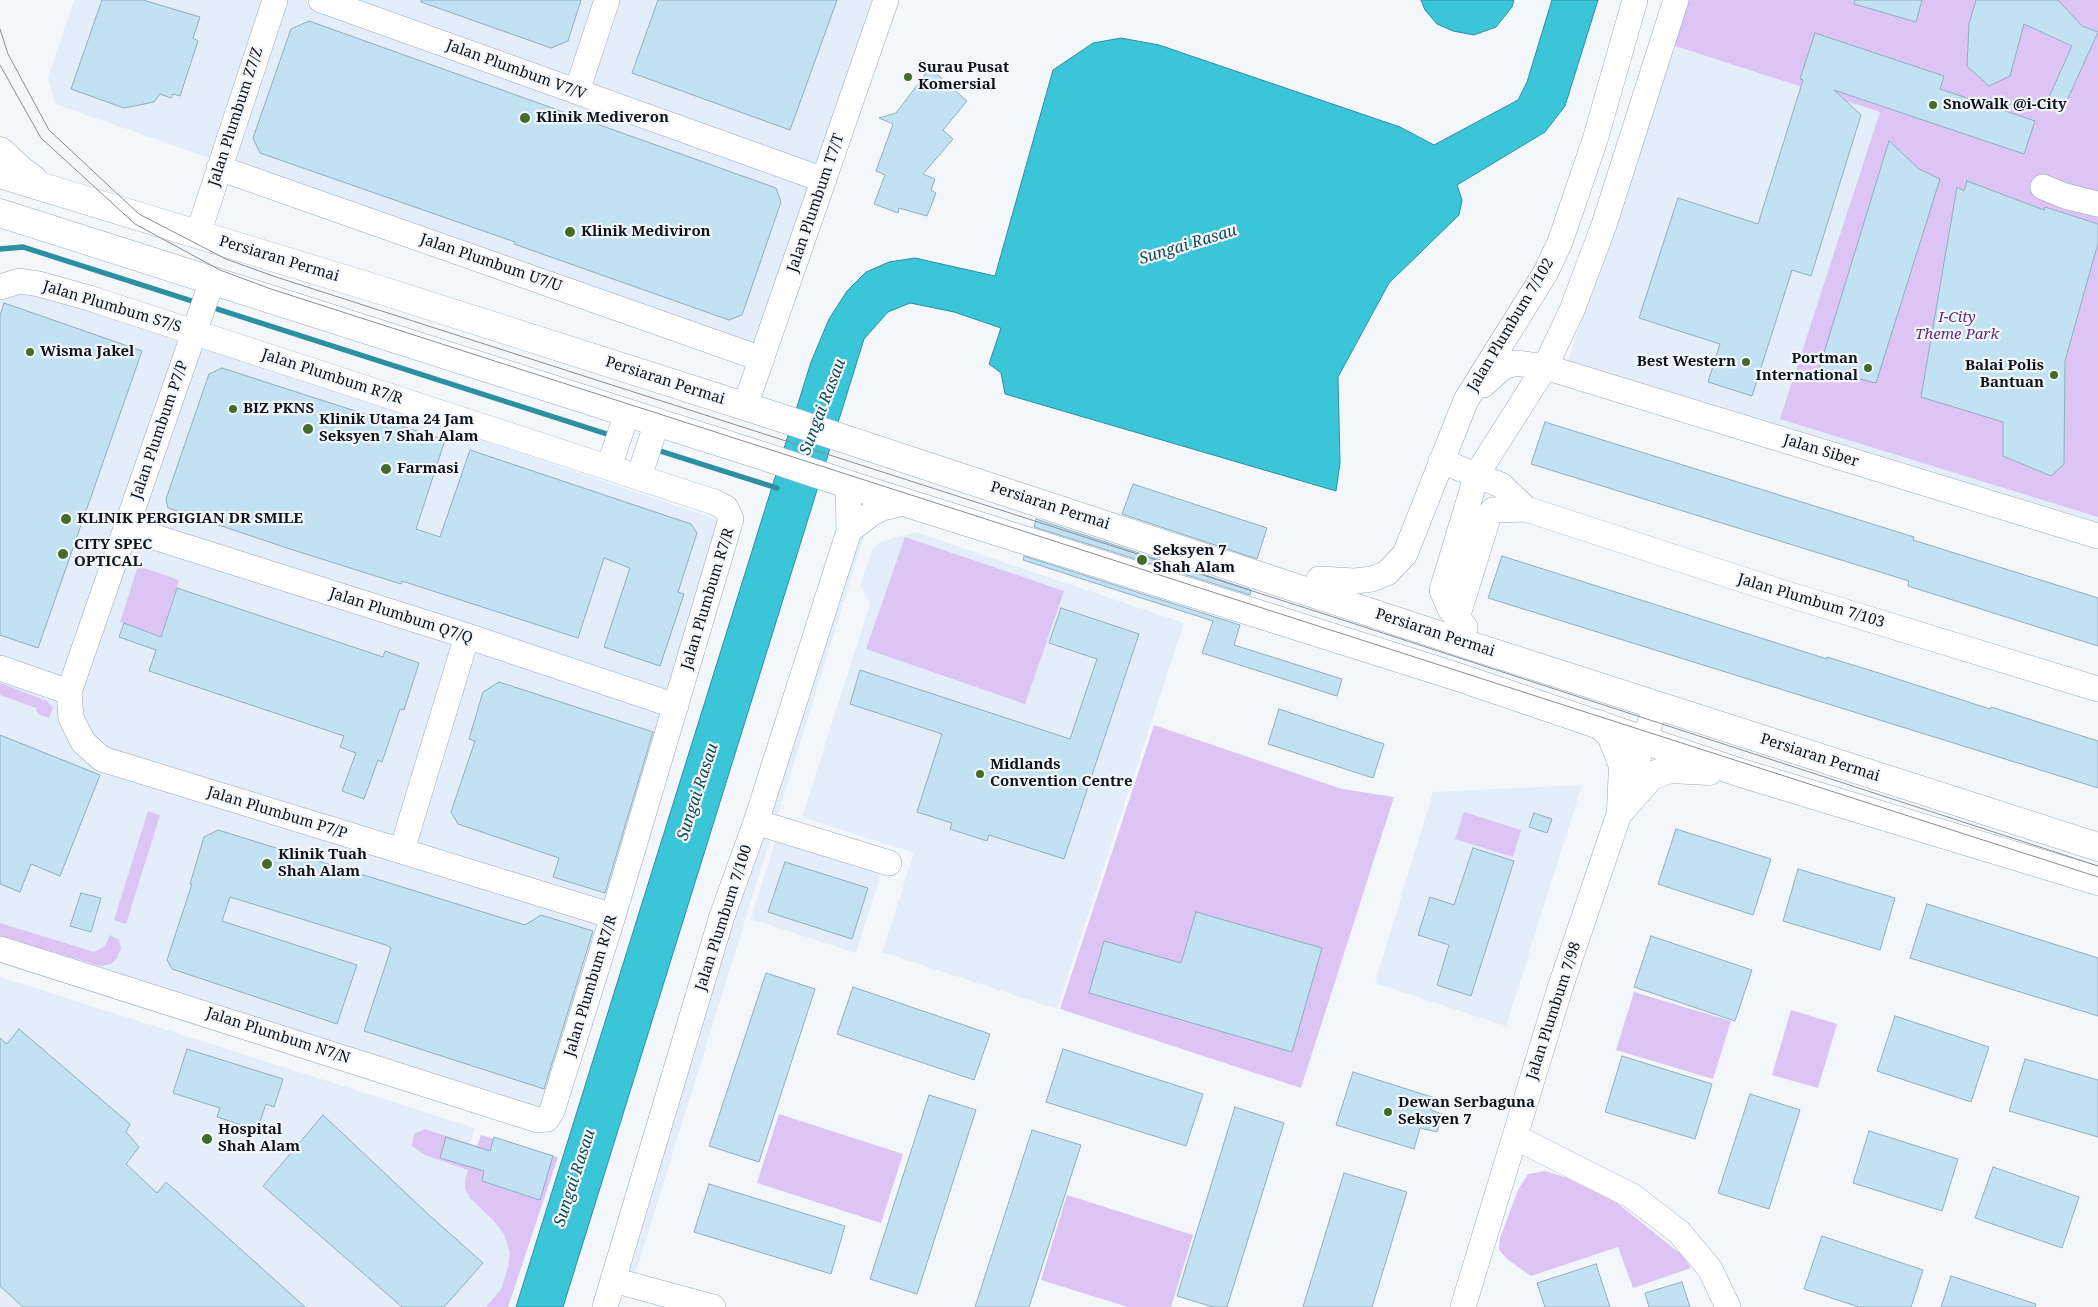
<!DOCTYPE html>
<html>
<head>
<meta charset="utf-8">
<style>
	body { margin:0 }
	canvas { display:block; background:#f3f7fc }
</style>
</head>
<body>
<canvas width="2098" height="1307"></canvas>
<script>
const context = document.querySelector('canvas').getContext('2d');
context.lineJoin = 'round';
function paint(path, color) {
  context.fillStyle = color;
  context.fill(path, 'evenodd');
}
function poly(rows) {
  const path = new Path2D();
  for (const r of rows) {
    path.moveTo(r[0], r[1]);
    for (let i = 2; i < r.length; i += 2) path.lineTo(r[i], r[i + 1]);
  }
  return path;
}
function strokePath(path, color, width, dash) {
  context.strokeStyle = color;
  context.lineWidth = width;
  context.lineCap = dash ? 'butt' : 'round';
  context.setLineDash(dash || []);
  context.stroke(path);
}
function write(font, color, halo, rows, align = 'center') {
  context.font = font + ' "Noto Serif",serif';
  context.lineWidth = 4.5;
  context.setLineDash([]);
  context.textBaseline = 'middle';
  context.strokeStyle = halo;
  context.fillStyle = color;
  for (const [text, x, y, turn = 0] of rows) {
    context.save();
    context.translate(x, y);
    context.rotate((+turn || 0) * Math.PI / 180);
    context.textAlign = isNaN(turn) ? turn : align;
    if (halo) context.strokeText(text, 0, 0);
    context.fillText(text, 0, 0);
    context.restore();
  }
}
paint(poly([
	[74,0,877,0,757,349,55,104,48,77],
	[1686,0,2098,0,2098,530,1567,364],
	[43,292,724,522,665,722,538,1112,0,941,0,296,5,293],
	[837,530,864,537,635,1275,605,1264],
	[915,532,1184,623,1057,1009,882,952,914,853,802,817,870,604,860,586,872,549,880,542],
	[1582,785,1506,1026,1375,983,1433,792],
	[777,835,882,870,856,953,751,919],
	[0,977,475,1128,470,1143,425,1129,425,1155,469,1170,465,1180,465,1189,470,1198,493,1220,504,1234,510,1253,508,1268,501,1289,486,1307,0,1307]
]), '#e4edfa');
paint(poly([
	[1687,0,2098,0,2098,517,1780,419,1880,112,1672,45],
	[905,537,1064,591,1025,704,866,649],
	[138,566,179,580,161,636,120,622],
	[0,683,47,701,53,708,49,718,38,714,36,708,0,695],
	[1154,725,1342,789,1394,797,1301,1088,1060,1009],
	[148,811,160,815,126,924,114,920],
	[1464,812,1521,830,1513,857,1455,839],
	[0,923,94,952,105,946,110,935,119,940,121,948,117,958,111,964,100,966,0,936],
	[1634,992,1731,1021,1713,1079,1616,1050],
	[1791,1010,1837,1024,1818,1088,1772,1075],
	[779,1114,903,1154,881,1223,757,1183],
	[425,1129,477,1146,481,1135,558,1157,508,1307,486,1307,501,1289,508,1268,510,1253,504,1234,493,1220,470,1198,465,1189,465,1180,468,1170,425,1155,412,1146,414,1134],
	[1545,1171,1567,1178,1617,1203,1682,1255,1691,1268,1633,1288,1618,1247,1531,1276,1507,1259,1499,1250,1500,1238,1518,1190,1528,1174],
	[1067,1195,1193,1235,1171,1307,1128,1307,1041,1280]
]), '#dcc4f4');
const water = poly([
	[1421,0,1514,0,1512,7,1496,27,1474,35,1453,31,1437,24,1425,10,1421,0],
	[1552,0,1598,0,1565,106,1545,132,1457,185,1462,200,1459,215,1389,283,1338,377,1340,463,1336,491,1005,394,1001,373,989,364,1001,328,954,312,910,303,888,312,864,339,563,1307,516,1307,811,362,829,319,847,291,866,272,889,262,915,258,995,276,1053,70,1093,43,1121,38,1159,45,1400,127,1434,145,1518,100,1527,82,1552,0]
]);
paint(water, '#3ac5d9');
strokePath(water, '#2d90a1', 1);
strokePath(poly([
	[0,249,23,247,192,301],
	[214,308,610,435],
	[657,450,777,488]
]), '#2d90a1', 5.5);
const building = poly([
	[102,0,143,0,200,17,193,38,198,41,180,96,173,94,171,98,160,94,154,102,124,108,71,89,102,0],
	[421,0,581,0,568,41,551,48,421,2,421,0],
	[658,0,837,0,790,130,632,73,658,0],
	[1855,0,1922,0,1916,22,1854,4,1855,0],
	[1976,0,2058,0,2082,26,2098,32,2065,105,2049,97,2072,46,2024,24,2010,76,1989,86,1967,66,1969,24,1976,0],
	[309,21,776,188,781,202,742,315,729,320,514,244,515,242,260,153,253,138,291,29,309,21],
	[1815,33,1944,76,1940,89,2035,121,2024,154,1834,90,1861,115,1811,276,1792,270,1752,396,1708,382,1720,344,1639,318,1678,198,1758,224,1803,80,1800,79,1815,33],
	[930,68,967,101,943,130,953,139,923,174,935,179,931,190,936,193,927,216,899,208,898,213,874,204,885,175,876,171,893,124,879,118,896,113,930,68],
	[1889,141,1919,169,1940,179,1876,383,1819,369,1889,141],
	[1967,181,2044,210,2045,207,2098,224,2098,243,2065,361,2064,464,2051,476,2003,456,2003,422,1921,397,1957,187,1964,191,1967,181],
	[4,303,142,351,38,648,0,635,0,316,4,303],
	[222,368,445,440,416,529,440,537,470,450,691,524,697,533,678,592,684,594,660,666,604,647,630,568,604,558,578,638,402,581,401,584,290,549,168,508,166,499,209,374,222,368],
	[1545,422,1914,537,1913,540,2098,598,2098,646,1908,586,1909,581,1531,464,1545,422],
	[1133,484,1267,528,1257,559,1122,514,1133,484],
	[1036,519,1251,590,1250,595,1034,527,1036,519],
	[1024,556,1240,625,1234,645,1342,679,1337,696,1202,653,1213,621,1023,560,1024,556],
	[1502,556,1827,659,1827,657,1882,674,1990,709,1991,707,2098,741,2098,788,1488,598,1502,556],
	[177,588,383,657,385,651,419,663,404,710,400,709,382,762,378,760,364,799,342,791,356,753,340,747,344,736,149,671,156,650,119,637,124,623,161,637,177,588],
	[1061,608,1139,634,1064,859,989,835,987,841,950,829,952,823,917,812,942,734,850,704,860,670,1070,739,1097,659,1049,643,1061,608],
	[499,682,653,732,605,893,553,877,559,858,458,824,451,812,475,741,469,739,483,692,499,682],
	[1279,709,1384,744,1373,778,1268,744,1279,709],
	[0,735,100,775,60,876,31,864,20,892,0,884,0,735],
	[1534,813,1552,819,1547,833,1529,827,1534,813],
	[1676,829,1771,859,1753,915,1658,884,1676,829],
	[218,830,525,925,541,915,593,931,544,1089,364,1031,391,948,386,945,230,897,222,921,357,965,337,1024,172,969,167,960,192,884,190,884,204,837,218,830],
	[1473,848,1514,861,1471,996,1437,985,1449,945,1418,935,1430,897,1454,905,1473,848],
	[785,862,868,888,852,939,768,912,785,862],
	[1798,869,1895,898,1880,950,1783,921,1798,869],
	[81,893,101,898,91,932,70,926,81,893],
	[1927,904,2098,958,2098,1016,1910,958,1927,904],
	[1196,912,1322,948,1292,1052,1089,993,1104,941,1181,963,1196,912],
	[1651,936,1752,970,1735,1021,1634,987,1651,936],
	[766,973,815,989,759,1162,709,1146,766,973],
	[853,987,990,1034,974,1080,837,1034,853,987],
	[1895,1016,1989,1047,1971,1102,1877,1071,1895,1016],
	[19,1029,130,1124,126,1132,139,1147,126,1164,157,1193,166,1182,305,1307,23,1307,0,1286,0,1038,7,1044,19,1029],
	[187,1049,283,1079,274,1107,266,1104,257,1130,217,1117,220,1108,173,1093,187,1049],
	[1063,1049,1203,1094,1186,1146,1046,1102,1063,1049],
	[1622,1056,1712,1084,1695,1139,1605,1112,1622,1056],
	[2025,1059,2098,1080,2098,1137,2009,1111,2025,1059],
	[1353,1072,1435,1098,1431,1110,1442,1114,1437,1132,1420,1128,1414,1149,1336,1125,1353,1072],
	[1750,1094,1800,1110,1769,1209,1718,1193,1750,1094],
	[929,1095,976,1110,917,1294,870,1279,929,1095],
	[1235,1107,1284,1123,1227,1307,1213,1307,1177,1296,1235,1107],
	[323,1115,429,1215,483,1263,444,1307,402,1307,263,1186,323,1115],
	[1032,1130,1081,1145,1029,1307,975,1307,1032,1130],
	[1869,1131,1958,1159,1942,1211,1853,1183,1869,1131],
	[446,1137,490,1151,494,1137,553,1156,540,1200,482,1181,484,1171,440,1158,446,1137],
	[1993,1167,2079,1197,2062,1248,1975,1218,1993,1167],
	[1344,1173,1407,1192,1372,1307,1303,1307,1344,1173],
	[709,1184,845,1226,831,1274,694,1232,709,1184],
	[1822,1236,1923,1270,1911,1307,1859,1307,1804,1289,1822,1236],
	[1596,1264,1610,1307,1545,1307,1537,1283,1596,1264],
	[1951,1276,2036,1304,2035,1307,1941,1307,1951,1276],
	[1682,1282,1690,1307,1649,1307,1645,1293,1682,1282]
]);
paint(building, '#c2e1f3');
strokePath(building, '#91aec0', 1);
const minor = poly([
	[321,0,824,180],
	[577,91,607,0],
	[219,168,762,359],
	[2043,187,2065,196,2098,204],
	[198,234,275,0],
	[212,281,69,692,71,718,83,742,102,759,613,916],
	[0,287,20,281,39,284,89,298,714,502,726,508,731,519,613,916,552,1111,547,1119,538,1120,0,949],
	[1483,385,1503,367,1516,363,1545,367,2098,536],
	[745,406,886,0],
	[1441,461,1501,485,1526,509],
	[609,467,627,413],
	[639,477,657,422],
	[126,528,467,636,676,706],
	[849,531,872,513,882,508,907,502],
	[1319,579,1355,581,1372,579,1387,573,1405,554,1466,400,1546,272,1560,242,1595,140,1635,0],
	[1457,618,1489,515,1493,510,1526,509,1787,594,2098,689],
	[1465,627,1450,609,1442,590,1477,474,1545,367,1572,310,1604,225,1676,0],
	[0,668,69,692],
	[756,822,889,863],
	[402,850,467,636],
	[1515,1137,1632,1196,1679,1232,1710,1269,1728,1307],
	[613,1280,713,1307],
	[605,1307,722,916,756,822,849,531,848,484],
	[1463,1307,1561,985,1652,717]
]);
const major = poly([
	[0,151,22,171,33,179],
	[0,174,377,289,766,413,1469,645,2098,847],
	[0,213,763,456,856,487,1455,676,1741,773,2098,881],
	[1599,724,1611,735,1623,766,1621,810],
	[1621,810,1651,776,1670,769,1709,771]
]);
strokePath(minor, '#99a9c2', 26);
strokePath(major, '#99a9c2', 29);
strokePath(minor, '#fff', 25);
strokePath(major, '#fff', 28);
strokePath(poly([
	[0,29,8,54,49,130,139,214,226,259,276,277,1349,622,2098,866],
	[0,65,41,138,135,224,220,270,271,289,2098,877]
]), '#898e94', 1);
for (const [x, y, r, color] of [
	[908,77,5,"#436c28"],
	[1933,105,5,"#436c28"],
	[525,118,6,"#436c28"],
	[570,232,6,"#436c28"],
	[30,352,5,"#436c28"],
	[1746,362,5,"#436c28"],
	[1868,368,5,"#436c28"],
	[2054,375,5,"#436c28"],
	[233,409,5,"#436c28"],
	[308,429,6,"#436c28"],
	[386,469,6,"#436c28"],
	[66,519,6,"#436c28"],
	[63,554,6,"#436c28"],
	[1142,560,6,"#436c28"],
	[980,774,5,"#436c28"],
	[267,864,6,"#436c28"],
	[1388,1112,5,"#436c28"],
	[207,1139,6,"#436c28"]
]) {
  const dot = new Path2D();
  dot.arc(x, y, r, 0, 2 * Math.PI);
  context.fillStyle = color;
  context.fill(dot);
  strokePath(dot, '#f3f7fc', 2);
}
write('bold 15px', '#0e141d', '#f3f7fc', [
	["Surau Pusat",918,68],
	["Komersial",918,85],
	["SnoWalk @i-City",1943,105],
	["Klinik Mediveron",536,118],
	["Klinik Mediviron",581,232],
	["Wisma Jakel",40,352],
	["Portman",1858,359,"right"],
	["International",1858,376,"right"],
	["Best Western",1736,362,"right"],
	["Balai Polis",2044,366,"right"],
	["Bantuan",2044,383,"right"],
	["BIZ PKNS",243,409],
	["Klinik Utama 24 Jam",319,420],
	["Seksyen 7 Shah Alam",319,437],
	["Farmasi",397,469],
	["KLINIK PERGIGIAN DR SMILE",77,519],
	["CITY SPEC",74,545],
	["OPTICAL",74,562],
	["Seksyen 7",1153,551],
	["Shah Alam",1153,568],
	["Midlands",990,765],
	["Convention Centre",990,782],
	["Klinik Tuah",278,855],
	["Shah Alam",278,872],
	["Dewan Serbaguna",1398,1103],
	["Seksyen 7",1398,1120],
	["Hospital",218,1130],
	["Shah Alam",218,1147]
], 'left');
write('15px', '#0e141d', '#f3f7fc', [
	["Jalan Plumbum V7/V",516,70,20],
	["Jalan Plumbum Z7/Z",236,117,-72],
	["Jalan Plumbum T7/T",816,203,-71],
	["Persiaran Permai",279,259,17],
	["Jalan Plumbum U7/U",491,263,19],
	["Jalan Plumbum S7/S",112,307,17],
	["Jalan Plumbum 7/102",1511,325,-59],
	["Jalan Plumbum R7/R",332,377,18],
	["Persiaran Permai",665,381,18],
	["Jalan Plumbum P7/P",160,430,-71],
	["Jalan Siber",1821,451,17],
	["Persiaran Permai",1050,506,18],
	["Jalan Plumbum R7/R",708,599,-73],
	["Jalan Plumbum 7/103",1811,601,17],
	["Jalan Plumbum Q7/Q",401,616,18],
	["Persiaran Permai",1435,633,18],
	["Persiaran Permai",1820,758,18],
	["Jalan Plumbum P7/P",277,813,17],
	["Jalan Plumbum 7/100",724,918,-72],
	["Jalan Plumbum R7/R",591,986,-73],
	["Jalan Plumbum 7/98",1554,1011,-72],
	["Jalan Plumbum N7/N",278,1036,18]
]);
write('italic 15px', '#5f2a84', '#f3f7fc', [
	["I-City",1957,318],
	["Theme Park",1957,335]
]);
write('italic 16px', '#0f4a52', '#f3f7fc', [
	["Sungai Rasau",1188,245,-17],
	["Sungai Rasau",823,407,-69],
	["Sungai Rasau",698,792,-72],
	["Sungai Rasau",575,1178,-72]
]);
</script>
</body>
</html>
